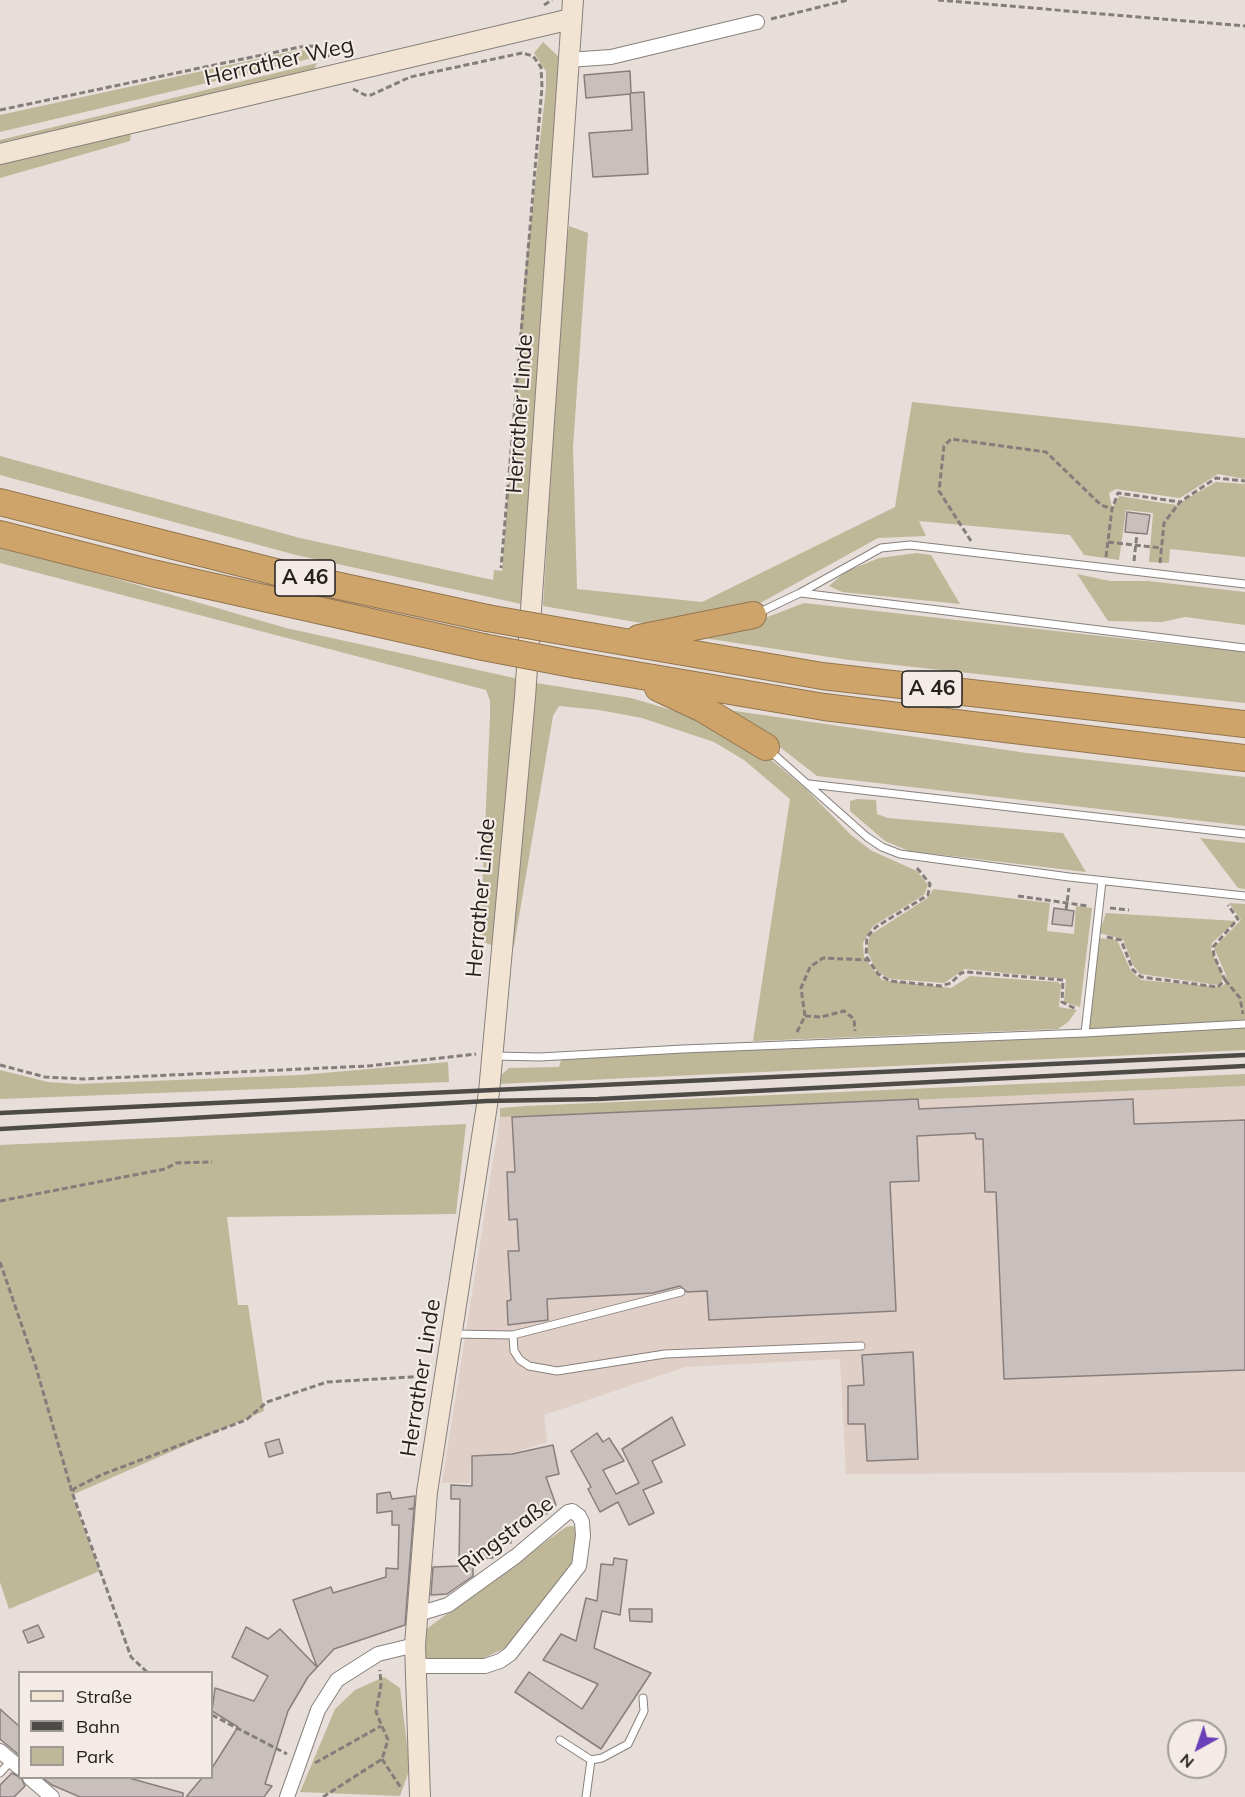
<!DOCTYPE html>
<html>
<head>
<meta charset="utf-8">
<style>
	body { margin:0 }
	#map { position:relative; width:1245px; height:1797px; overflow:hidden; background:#e7ded9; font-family:Mulish,sans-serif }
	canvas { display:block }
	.legend { position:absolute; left:18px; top:1671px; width:195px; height:108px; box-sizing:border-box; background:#f4ebe6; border:2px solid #a09a96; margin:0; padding:8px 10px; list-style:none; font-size:18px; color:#23201e }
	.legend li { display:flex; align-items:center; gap:12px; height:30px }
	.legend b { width:30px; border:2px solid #a09a96 }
	.north { position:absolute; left:1167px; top:1719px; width:60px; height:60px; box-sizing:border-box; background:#f4ebe6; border:2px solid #a09a96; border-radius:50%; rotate:220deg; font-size:16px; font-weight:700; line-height:24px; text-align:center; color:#23201e }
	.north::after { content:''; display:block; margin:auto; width:21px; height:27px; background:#6a3fb7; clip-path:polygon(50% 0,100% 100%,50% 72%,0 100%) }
</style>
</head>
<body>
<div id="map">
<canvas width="1245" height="1797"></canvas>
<ul class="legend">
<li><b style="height:8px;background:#f1e4d3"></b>Straße</li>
<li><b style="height:8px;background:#4e4a47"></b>Bahn</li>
<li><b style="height:16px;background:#beb798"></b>Park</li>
</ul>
<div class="north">N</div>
</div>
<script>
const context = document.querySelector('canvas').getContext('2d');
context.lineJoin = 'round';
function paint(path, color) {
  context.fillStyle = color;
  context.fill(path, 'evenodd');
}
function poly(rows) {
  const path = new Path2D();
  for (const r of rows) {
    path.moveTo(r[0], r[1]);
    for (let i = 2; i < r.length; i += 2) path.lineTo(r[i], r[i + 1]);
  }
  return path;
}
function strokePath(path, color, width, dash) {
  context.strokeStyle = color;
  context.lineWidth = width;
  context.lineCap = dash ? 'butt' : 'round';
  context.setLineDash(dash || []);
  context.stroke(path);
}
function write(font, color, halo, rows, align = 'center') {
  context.font = font + ' Mulish,sans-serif';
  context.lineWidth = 4.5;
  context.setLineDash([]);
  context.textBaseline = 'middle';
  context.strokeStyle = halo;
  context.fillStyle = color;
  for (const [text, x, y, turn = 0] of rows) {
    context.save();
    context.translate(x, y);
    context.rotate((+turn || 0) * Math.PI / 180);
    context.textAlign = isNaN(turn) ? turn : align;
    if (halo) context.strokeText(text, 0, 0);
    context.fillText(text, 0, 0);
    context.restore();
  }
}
paint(poly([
	[1245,1086,1245,1472,846,1474,840,1359,685,1367,544,1415,547,1442,512,1453,471,1456,470,1483,442,1483,500,1117]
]), '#dfcfc7');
paint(poly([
	[543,42,559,57,561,83,526,605,296,555,0,475,0,456,300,538,493,580,494,570,502,571,523,291,546,88,546,71,534,53],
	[309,50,317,57,0,132,0,115,294,51],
	[317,63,314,70,0,145,0,140],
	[131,134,130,141,0,178,0,164],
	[569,226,588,233,573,447,577,589,702,602,895,507,912,402,1245,438,1245,479,1218,474,1180,498,1116,489,1109,493,1112,508,1119,496,1176,505,1216,482,1245,484,1245,557,1170,549,1169,563,1149,562,1153,513,1126,510,1119,560,1084,555,1070,535,919,521,926,536,878,538,753,607,647,624,543,606,563,269],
	[0,545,286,628,519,679,493,946,480,940,490,716,490,701,486,690,0,563],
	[917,553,931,555,960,604,842,592,829,586,845,572,879,558],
	[1077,574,1110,581,1148,581,1245,592,1245,625,1185,617,1162,622,1108,621],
	[804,603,1245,652,1245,703,849,660,703,638,744,626],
	[536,683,631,698,692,716,763,753,805,788,851,835,872,851,917,871,928,885,924,895,873,926,863,943,864,957,882,980,951,988,970,976,1058,982,1061,985,1059,1007,1077,1010,1068,1022,1058,1029,753,1041,790,799,744,760,714,742,642,718,599,710,559,706,553,716,514,946,510,946],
	[721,709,1027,753,1245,777,1245,826,817,776,758,730],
	[857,799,876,800,877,814,888,818,1063,833,1086,872,909,851,885,841,850,811,850,801],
	[1200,838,1245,843,1245,889,1238,888],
	[933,889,1050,903,1047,931,1074,934,1076,906,1092,908,1080,1007,1064,1002,1066,979,965,969,944,983,891,979,877,972,867,951,870,935,929,897],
	[1229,903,1245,904,1245,1050,498,1084,501,1075,509,1068,559,1067,561,1060,709,1050,1088,1036,1098,938,1117,940,1131,971,1141,980,1221,987,1226,983,1226,975,1214,948,1241,920],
	[1106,913,1236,921,1212,943,1211,950,1223,975,1222,982,1218,985,1140,974,1133,965,1123,939,1099,933],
	[448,1062,449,1082,0,1099,0,1070,48,1082,77,1084,300,1075],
	[1245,1074,1245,1086,500,1117,500,1108,526,1106],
	[466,1124,456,1214,227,1217,238,1305,248,1305,264,1411,72,1495,100,1571,9,1609,0,1582,0,1145],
	[571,1526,576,1527,579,1536,577,1562,507,1647,482,1659,423,1659,421,1633,566,1527],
	[384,1677,400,1688,410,1768,400,1796,300,1792,335,1709,355,1690]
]), '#beb798');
const building = poly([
	[630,71,631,93,644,92,648,174,593,177,589,133,632,130,630,94,586,98,584,75,630,71],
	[1127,512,1150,515,1147,534,1125,532,1127,512],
	[1054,908,1074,911,1072,926,1052,924,1054,908],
	[918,1099,919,1109,1133,1099,1134,1124,1245,1120,1245,1370,1004,1379,996,1192,985,1192,983,1139,976,1139,975,1133,917,1136,919,1181,890,1182,896,1311,709,1320,707,1291,687,1292,680,1286,653,1293,547,1299,548,1320,508,1325,507,1301,511,1300,508,1251,519,1251,517,1219,509,1220,507,1172,515,1172,512,1117,918,1099],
	[913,1352,918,1459,867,1461,865,1424,848,1424,848,1386,864,1385,862,1355,913,1352],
	[672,1417,685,1445,652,1461,662,1482,643,1490,654,1513,629,1525,618,1502,600,1512,588,1489,591,1487,571,1451,597,1433,603,1442,609,1438,624,1461,603,1470,616,1494,639,1483,622,1449,672,1417],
	[279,1439,283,1453,269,1457,265,1443,279,1439],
	[553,1445,559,1474,546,1477,556,1505,548,1513,509,1532,511,1543,492,1544,493,1558,473,1559,473,1576,447,1594,431,1595,433,1567,459,1566,460,1499,451,1499,451,1485,472,1486,472,1456,512,1454,553,1445],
	[390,1492,392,1499,415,1496,414,1508,409,1509,414,1509,405,1625,334,1649,308,1677,288,1711,265,1784,272,1786,264,1797,186,1797,202,1778,212,1778,212,1768,238,1727,212,1711,215,1688,254,1701,268,1676,232,1657,246,1627,268,1639,280,1629,317,1667,293,1600,331,1587,333,1593,386,1577,386,1568,398,1569,399,1525,392,1525,392,1511,377,1513,377,1494,390,1492],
	[614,1558,627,1560,620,1615,602,1611,594,1648,651,1673,601,1749,515,1692,529,1672,582,1709,598,1684,543,1660,561,1634,576,1641,586,1598,597,1601,601,1564,613,1565,614,1558],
	[629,1609,652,1609,652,1622,630,1621,629,1609],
	[38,1625,44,1637,28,1643,23,1631,38,1625],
	[0,1709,20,1727,20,1756,0,1739,0,1709],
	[12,1773,21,1778,25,1786,14,1797,0,1797,0,1785,12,1773],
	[43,1778,129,1778,183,1793,183,1797,80,1797,52,1785,43,1778]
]);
paint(building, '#c9bfbd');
strokePath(building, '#887f7d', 1.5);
const lane = poly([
	[801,593,1245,648],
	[756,614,800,593,881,548,910,545,1245,584],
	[770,751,867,837,882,847,900,854,1069,877,1245,896],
	[809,784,1245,834],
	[1085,1033,1245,1024],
	[494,1056,540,1057,683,1049,1085,1033,1102,881],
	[453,1334,513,1335,681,1292],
	[513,1335,514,1351,520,1360,529,1366,557,1371,665,1354,861,1346],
	[560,1740,591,1760,602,1758,628,1744,644,1711,643,1698],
	[0,1773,11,1761],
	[586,1797,591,1760]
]);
const street = poly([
	[568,60,611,57,757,22],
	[416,1666,485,1666,500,1661,510,1654,579,1566,583,1536,582,1522,579,1516,572,1511,568,1512,516,1556,448,1605,418,1614],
	[0,1751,20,1768],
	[30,1778,52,1797],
	[287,1797,318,1710,337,1680,378,1654,415,1645]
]);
const secondary = poly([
	[0,154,571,19],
	[420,1797,415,1645,427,1492,489,1092,525,697,573,0]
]);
const highway = poly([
	[0,502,280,573,487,618],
	[0,534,152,573,483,647],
	[544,628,822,676,1245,724],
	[639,638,753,615],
	[577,665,824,707,1245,758],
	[658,688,703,709,766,747]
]);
strokePath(lane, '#88807b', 9);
strokePath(street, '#88807b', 16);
strokePath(secondary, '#88807b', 22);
strokePath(highway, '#937650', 28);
strokePath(poly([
	[938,0,1245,26],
	[544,5,552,0],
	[771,19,848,0],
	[353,89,365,95,371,95,410,77,522,53,533,56,541,67,542,87,501,568],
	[0,110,300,47,313,46,331,57],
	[971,541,939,491,944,446,951,439,1046,452,1101,505,1112,509],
	[1108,542,1162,548],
	[1106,557,1112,509,1118,493,1180,502],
	[1134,561,1137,533],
	[1160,563,1164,523,1180,502,1216,478,1245,481],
	[917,868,930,884,928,895,876,927,867,937,866,956,878,974,890,981,941,986,951,983,961,973,966,972,1063,980,1062,1002,1076,1009],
	[1018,896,1088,906],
	[1110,908,1129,910],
	[1066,910,1069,888],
	[1107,937,1121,940,1133,970,1141,977,1218,987,1225,980,1214,956,1213,947,1238,919,1228,905],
	[1225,980,1240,998,1243,1014],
	[805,1016,821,1017,844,1011,854,1019,855,1031],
	[797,1032,805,1016,801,988,810,967,823,958,868,960],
	[0,1065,45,1077,84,1079,368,1066,476,1054],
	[0,1201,165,1169,176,1163,212,1162],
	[0,1262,35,1364,72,1492],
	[147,1672,131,1657,72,1492,75,1488,101,1475,246,1420,267,1402,327,1382,427,1376],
	[212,1715,287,1754],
	[382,1759,401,1788],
	[315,1763,381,1726],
	[323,1797,382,1759,388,1740,376,1712,381,1685,380,1670]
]), '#847e7b', 3, [6, 3]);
strokePath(lane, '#fff', 7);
strokePath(street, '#fff', 14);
strokePath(secondary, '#f1e4d3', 20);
strokePath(highway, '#cfa46b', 26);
strokePath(poly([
	[0,1113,1245,1055],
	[0,1129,487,1101,598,1099,1245,1066]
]), '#4e4a47', 4.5);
const highwayBridge = poly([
	[487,618,544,628],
	[483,647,577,665]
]);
strokePath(highwayBridge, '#937650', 28, []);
strokePath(highwayBridge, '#cfa46b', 26);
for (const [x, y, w] of [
	[305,578,60],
	[932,689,60]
]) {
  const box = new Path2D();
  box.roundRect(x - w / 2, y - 18, w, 36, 4.5);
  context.fillStyle = '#f4ebe6';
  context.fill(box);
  strokePath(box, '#23201e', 1.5);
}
write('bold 21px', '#23201e', null, [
	["A 46",305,578],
	["A 46",932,689]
]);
write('22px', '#23201e', '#f4ebe6', [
	["Herrather Weg",279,62,-13],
	["Herrather Linde",520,414,-86],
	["Herrather Linde",481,898,-85],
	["Herrather Linde",421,1378,-81],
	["Ringstraße",506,1535,-37]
]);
</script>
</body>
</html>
